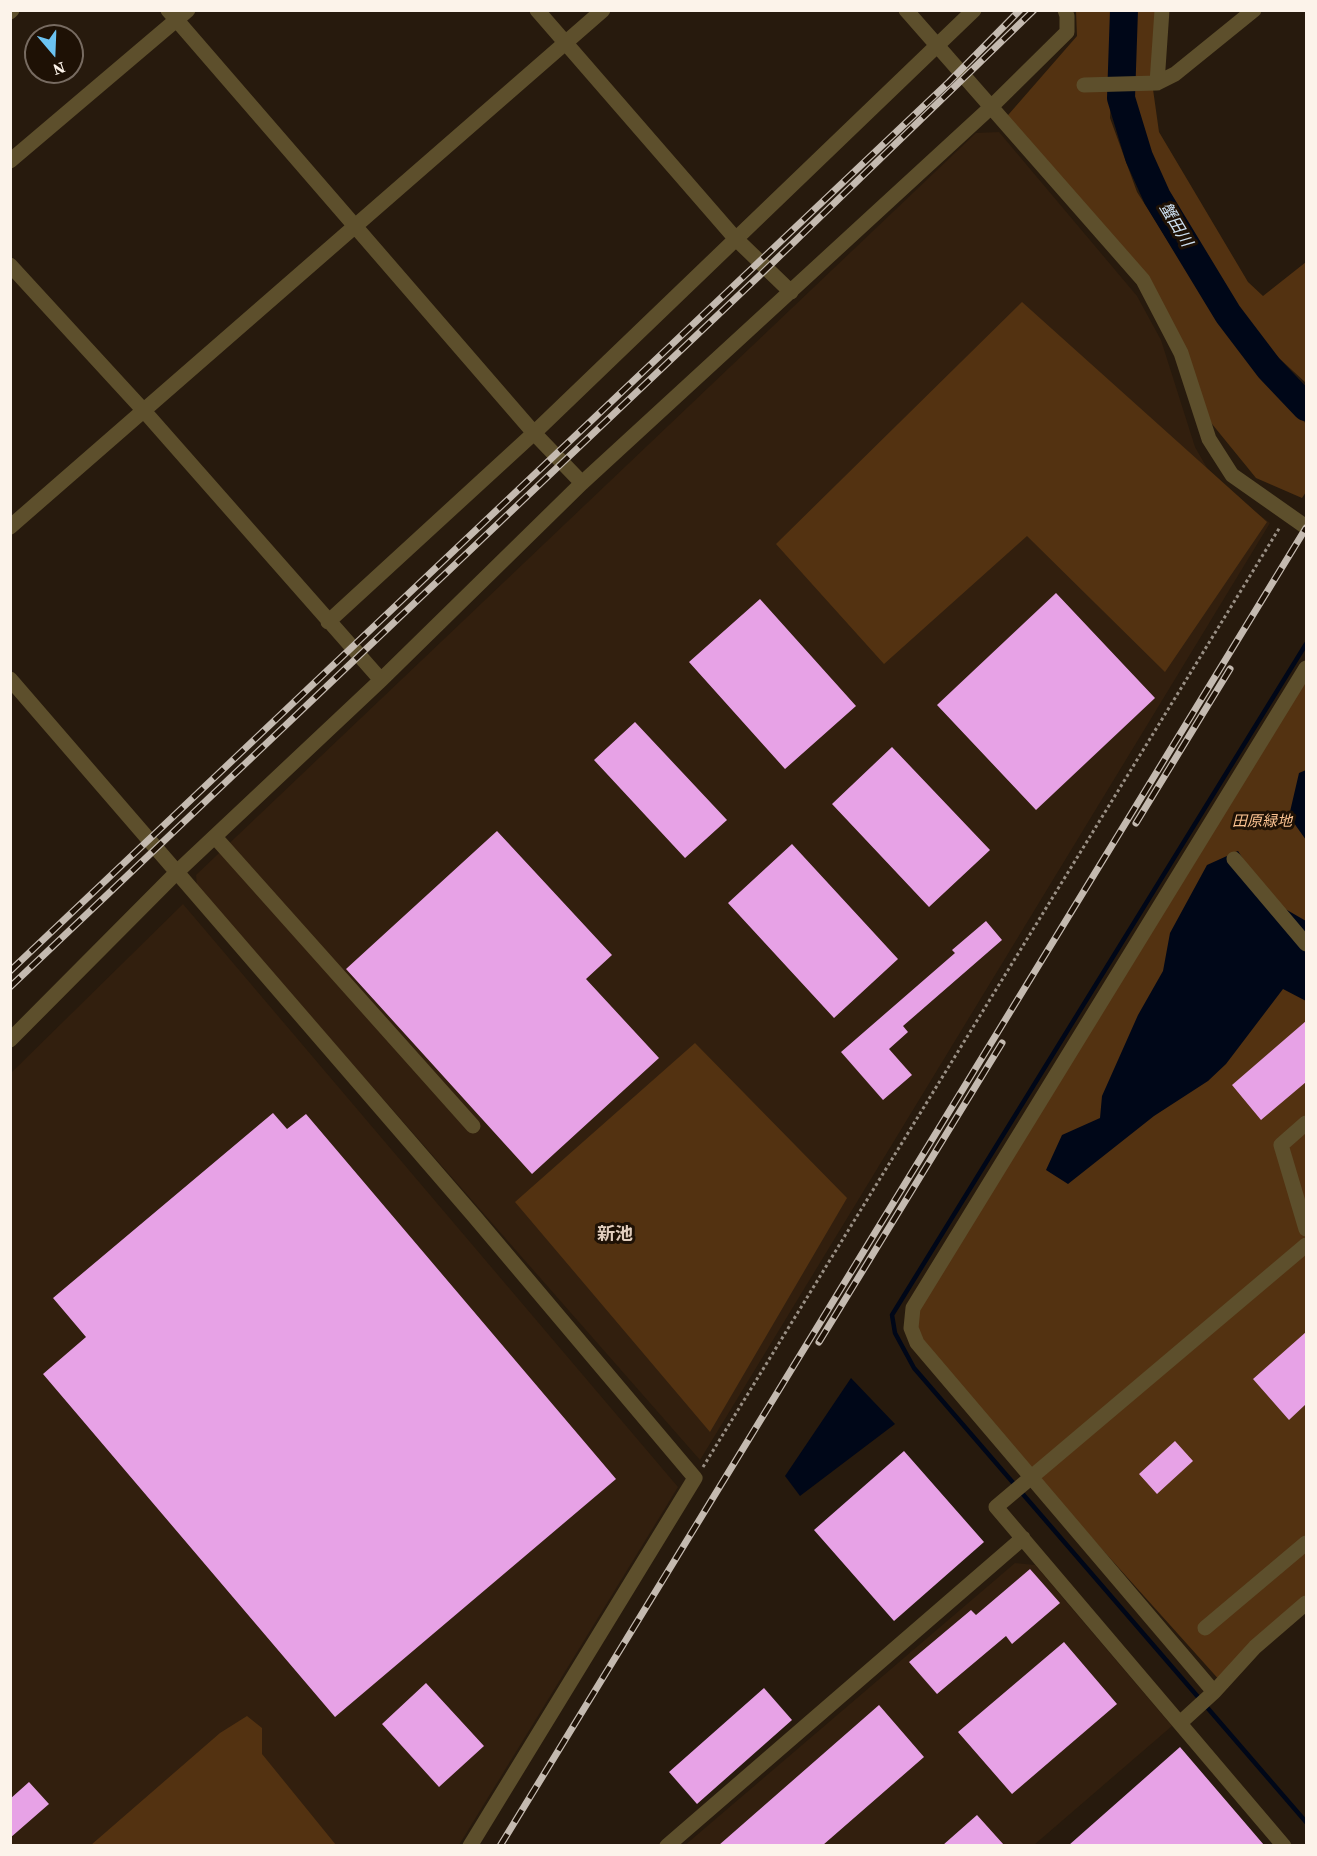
<!DOCTYPE html>
<html>
<head>
<meta charset="utf-8">
<style>
	body { margin:0 }
	#map { position:relative; width:1317px; height:1856px; overflow:hidden; background:#271a0d; font-family:"Source Serif 4",serif }
	canvas { display:block }
	.frame { position:absolute; inset:0; border:12px solid #fcf3ea; pointer-events:none }
	.north { position:absolute; left:24px; top:24px; width:60px; height:60px; box-sizing:border-box; background:#1e1105; border:2px solid #776b61; border-radius:50%; rotate:161deg; font-size:16px; font-weight:700; line-height:24px; text-align:center; color:#fcf3ea }
	.north::after { content:''; display:block; margin:auto; width:21px; height:27px; background:#6bc3f2; clip-path:polygon(50% 0,100% 100%,50% 72%,0 100%) }
</style>
</head>
<body>
<div id="map">
<canvas width="1317" height="1856"></canvas>
<div class="frame"></div>
<div class="north">N</div>
</div>
<script>
const context = document.querySelector('canvas').getContext('2d');
context.lineJoin = 'round';
function paint(path, color) {
  context.fillStyle = color;
  context.fill(path, 'evenodd');
}
function poly(rows) {
  const path = new Path2D();
  for (const r of rows) {
    path.moveTo(r[0], r[1]);
    for (let i = 2; i < r.length; i += 2) path.lineTo(r[i], r[i + 1]);
  }
  return path;
}
function strokePath(path, color, width, dash) {
  context.strokeStyle = color;
  context.lineWidth = width;
  context.lineCap = dash ? 'butt' : 'round';
  context.setLineDash(dash || []);
  context.stroke(path);
}
function write(font, color, halo, rows, align = 'center') {
  context.font = font + ' "Source Serif 4","Noto Sans JP",serif';
  context.lineWidth = 6;
  context.setLineDash([]);
  context.textBaseline = 'middle';
  context.strokeStyle = halo;
  context.fillStyle = color;
  for (const [text, x, y, turn = 0] of rows) {
    context.save();
    context.translate(x, y);
    context.rotate((+turn || 0) * Math.PI / 180);
    context.textAlign = isNaN(turn) ? turn : align;
    if (halo) context.strokeText(text, 0, 0);
    context.fillText(text, 0, 0);
    context.restore();
  }
}
paint(poly([
	[999,132,1137,296,1161,340,1195,447,1214,480,1270,523,700,1460,197,887,196,875,976,133],
	[183,904,678,1487,459,1845,11,1846,11,1073],
	[1015,1563,1035,1565,1172,1726,1034,1845,684,1846]
]), '#321f0e');
paint(poly([
	[1076,11,1114,11,1110,118,1137,192,1222,326,1306,424,1306,492,1302,498,1256,478,1199,408,1150,292,1002,122,1077,36],
	[1133,11,1156,11,1151,75,1159,132,1248,282,1263,296,1306,262,1306,383,1254,335,1163,191,1136,124,1130,85],
	[1022,302,1267,522,1165,672,1027,536,884,664,776,544],
	[1306,668,1306,1609,1222,1683,917,1343,912,1320],
	[695,1043,847,1198,710,1432,515,1202],
	[247,1716,262,1728,262,1754,336,1845,91,1845,220,1733]
]), '#533211');
paint(poly([
	[1306,770,1306,840,1289,816,1299,773],
	[1238,851,1268,899,1306,921,1306,1001,1283,989,1226,1064,1208,1081,1154,1116,1068,1184,1046,1170,1062,1135,1100,1118,1102,1096,1138,1015,1163,971,1170,933,1207,865],
	[851,1378,895,1424,800,1496,785,1476]
]), '#000718');
strokePath(poly([
	[1306,644,892,1315,895,1333,914,1368,1306,1822]
]), '#000718', 4.5);
strokePath(poly([
	[1124,10,1121,98,1139,157,1157,197,1228,314,1269,368,1306,407]
]), '#000718', 28);
paint(poly([
	[1056,593,1155,698,1036,810,937,705],
	[760,599,856,706,785,769,689,662],
	[635,722,727,820,685,858,594,760],
	[892,747,990,850,929,907,832,804],
	[497,831,612,955,586,979,659,1058,532,1174,346,969],
	[792,844,898,959,834,1018,728,903],
	[986,921,1002,940,903,1026,908,1032,889,1049,912,1075,883,1100,841,1052,955,953,952,950],
	[1306,1021,1306,1082,1261,1120,1232,1085],
	[273,1113,287,1129,306,1114,616,1479,335,1717,43,1374,86,1337,53,1298],
	[1306,1332,1306,1404,1289,1420,1253,1379],
	[1175,1441,1193,1461,1157,1494,1139,1474],
	[904,1451,984,1542,894,1621,814,1530],
	[1030,1569,1060,1603,1012,1644,1006,1636,937,1694,909,1662,971,1610,976,1615],
	[1064,1642,1117,1704,1012,1794,958,1732],
	[426,1683,484,1746,439,1787,382,1724],
	[764,1688,792,1720,697,1804,669,1772],
	[879,1705,924,1757,823,1845,719,1845],
	[1180,1747,1264,1845,1069,1845],
	[29,1782,49,1804,10,1838,10,1799],
	[977,1815,1004,1845,943,1845]
]), '#e7a2e6');
strokePath(poly([
	[703,1467,1280,527]
]), '#998f84', 3, [3, 3]);
strokePath(poly([
	[168,10,534,433,582,483],
	[537,10,735,238,791,292],
	[906,10,1143,280,1181,353,1209,439,1232,475,1306,527],
	[10,12,12,10],
	[1157,83,1162,10],
	[1084,85,1157,83,1175,74,1254,10],
	[10,161,188,10],
	[10,265,145,412,381,680],
	[10,527,603,10],
	[328,622,534,433,974,10],
	[1306,668,913,1308,911,1328,917,1343,1214,1692,1255,1647,1306,1603],
	[10,679,474,1216,695,1478,470,1846],
	[215,837,473,1126],
	[1234,859,1306,944],
	[10,1040,178,871,381,680,582,483,990,108,1067,32,1067,16,1065,10],
	[1306,1123,1281,1145,1306,1229],
	[1205,1628,1306,1543],
	[1180,1723,1214,1692],
	[667,1846,1023,1538],
	[1284,1846,996,1507,1306,1245]
]), '#5d4f2c', 15);
const rail = poly([
	[1136,823,1230,669],
	[10,971,949,82,1020,10],
	[10,987,759,276,1034,10],
	[819,1342,1002,1043],
	[500,1846,1306,528]
]);
strokePath(rail, '#c4bab0', 7);
strokePath(rail, '#1e1105', 4.5, [14]);
write('italic 15px', '#fac291', '#1e1105', [
	["田原緑地",1262,822]
]);
write('italic 16px', '#cee1f2', '#1e1105', [
	["蟹田川",1175,225,59]
]);
write('bold 18px', '#e1cdbd', '#1e1105', [
	["新池",615,1235]
]);
</script>
</body>
</html>
